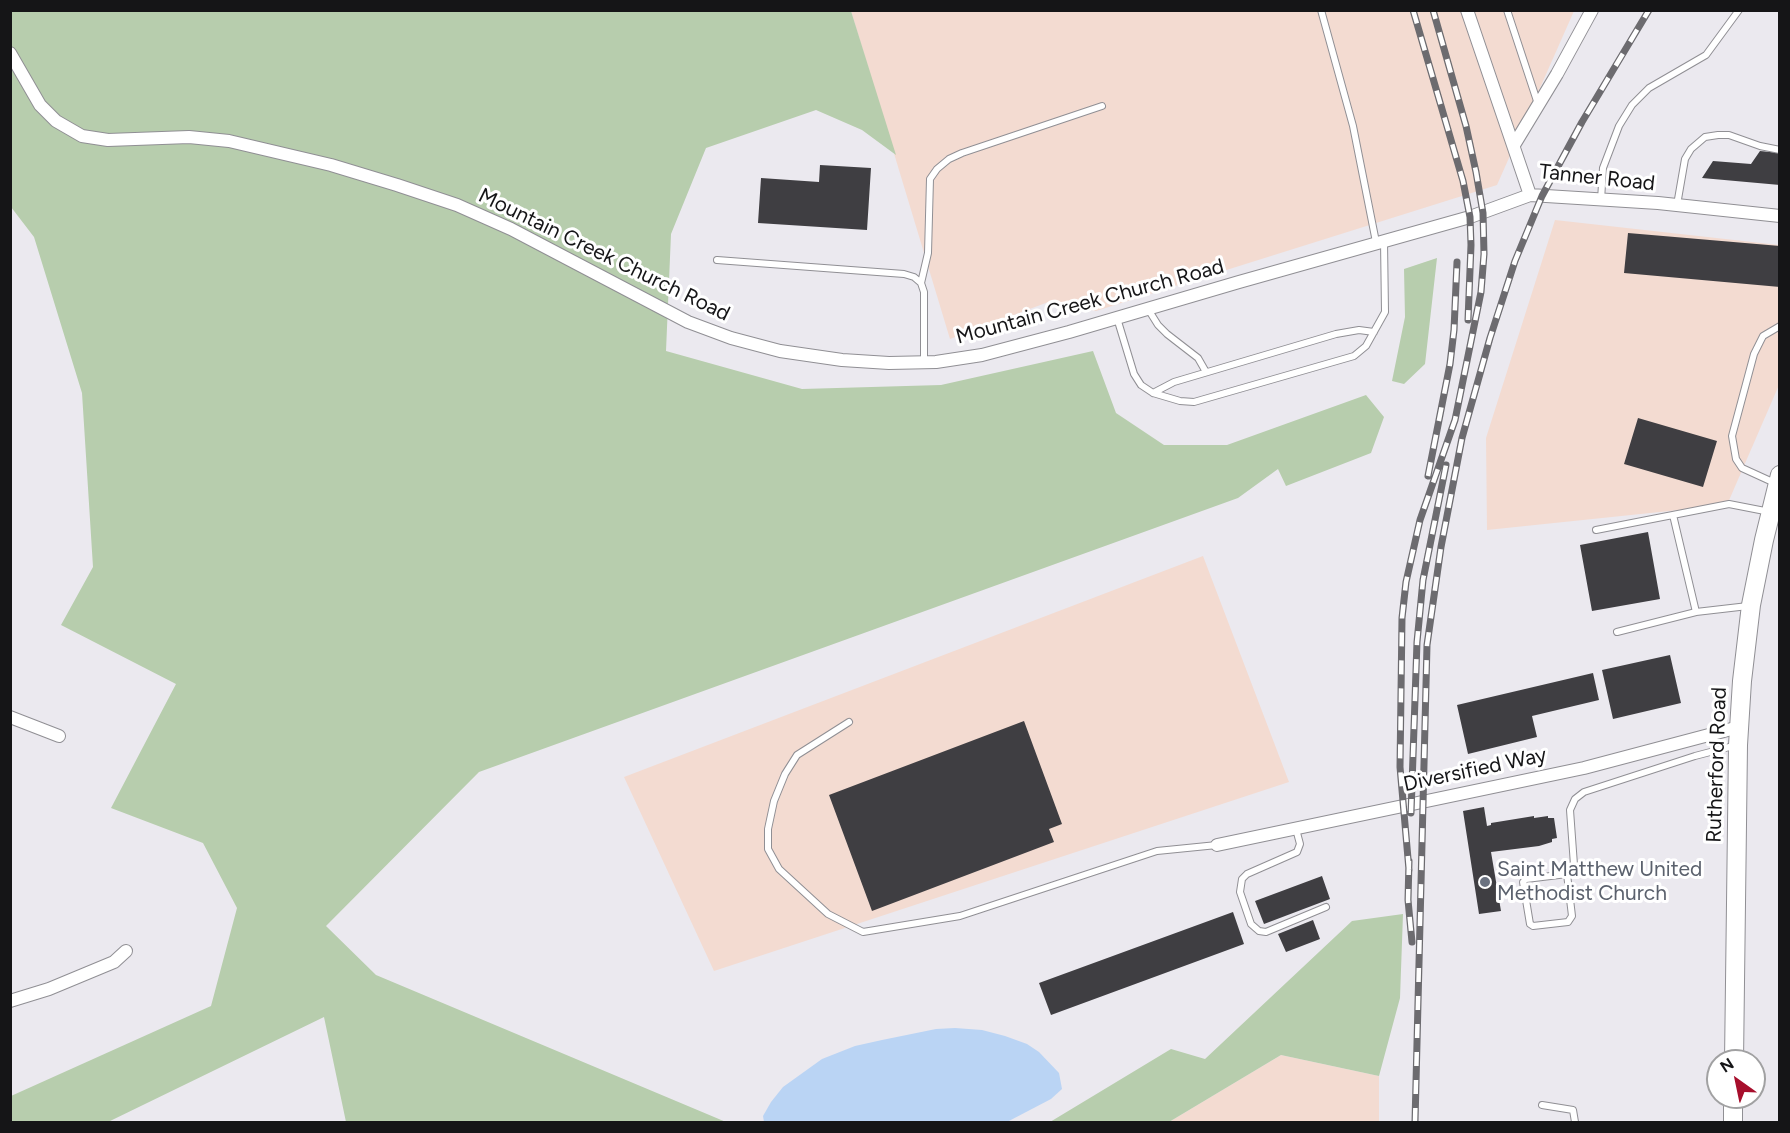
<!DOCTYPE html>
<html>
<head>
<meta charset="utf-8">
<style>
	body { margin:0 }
	#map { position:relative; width:1790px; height:1133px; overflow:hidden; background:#ebe9ef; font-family:Figtree,sans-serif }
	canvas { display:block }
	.frame { position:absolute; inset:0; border:12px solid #151517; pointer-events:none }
	.north { position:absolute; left:1706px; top:1049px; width:60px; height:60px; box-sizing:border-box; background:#fff; border:2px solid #a1a1a2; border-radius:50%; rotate:327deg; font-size:16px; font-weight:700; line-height:24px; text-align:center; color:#151517 }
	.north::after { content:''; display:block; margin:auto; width:21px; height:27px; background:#a70e2c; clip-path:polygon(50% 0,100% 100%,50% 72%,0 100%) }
</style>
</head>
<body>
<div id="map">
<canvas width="1790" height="1133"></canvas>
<div class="frame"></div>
<div class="north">N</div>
</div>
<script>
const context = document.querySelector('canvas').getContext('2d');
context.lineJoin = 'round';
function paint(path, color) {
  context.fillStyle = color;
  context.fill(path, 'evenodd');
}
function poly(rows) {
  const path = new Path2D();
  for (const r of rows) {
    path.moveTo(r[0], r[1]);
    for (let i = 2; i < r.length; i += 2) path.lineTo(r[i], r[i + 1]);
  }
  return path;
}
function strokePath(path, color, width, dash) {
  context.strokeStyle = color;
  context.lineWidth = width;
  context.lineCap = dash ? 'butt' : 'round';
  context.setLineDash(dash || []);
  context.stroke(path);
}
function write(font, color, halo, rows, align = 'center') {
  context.font = font + ' Figtree,sans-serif';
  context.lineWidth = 6;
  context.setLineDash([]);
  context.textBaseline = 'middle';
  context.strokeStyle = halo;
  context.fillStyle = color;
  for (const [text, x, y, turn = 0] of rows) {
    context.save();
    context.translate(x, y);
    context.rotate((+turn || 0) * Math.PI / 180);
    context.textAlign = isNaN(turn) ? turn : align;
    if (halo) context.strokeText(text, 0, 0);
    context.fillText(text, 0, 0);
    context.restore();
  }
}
paint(poly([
	[851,11,1574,11,1497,185,1096,311,1051,301,950,339],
	[1555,220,1779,245,1779,385,1727,505,1487,530,1486,438],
	[1203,556,1289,782,714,971,624,777],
	[1281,1055,1379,1076,1379,1122,1169,1122]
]), '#f3dbd1');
paint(poly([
	[11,11,851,11,896,155,862,130,816,110,706,148,671,234,666,351,802,389,941,385,1093,351,1116,413,1164,445,1227,445,1366,395,1384,417,1371,453,1286,486,1278,469,1238,498,479,772,326,926,376,975,726,1122,346,1122,324,1017,108,1122,11,1122,11,1096,211,1006,237,908,203,843,111,808,176,684,61,625,93,567,82,393,34,237,11,207],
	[1437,258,1425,364,1404,384,1392,381,1405,317,1404,269],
	[1403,914,1400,998,1379,1076,1281,1055,1169,1122,1050,1122,1171,1049,1205,1059,1352,921]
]), '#b7cdad');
paint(poly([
	[955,1028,982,1030,1005,1036,1027,1044,1039,1052,1059,1073,1062,1089,1051,1099,1007,1122,764,1122,763,1116,771,1102,783,1087,822,1059,855,1046,882,1040,936,1029]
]), '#bad4f4');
paint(poly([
	[1760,151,1780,153,1780,185,1702,178,1713,161,1751,164],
	[820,165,871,168,867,230,758,223,761,178,819,182],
	[1628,233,1780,246,1780,287,1624,273],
	[1638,418,1717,441,1703,487,1624,464],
	[1648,532,1660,599,1592,611,1580,545],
	[1670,655,1681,703,1613,719,1602,670],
	[1593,673,1599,700,1532,716,1537,737,1468,754,1457,705],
	[1024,721,1062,824,1049,829,1054,842,872,911,829,795],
	[1484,807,1487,826,1491,825,1491,823,1534,816,1534,818,1548,816,1548,818,1554,818,1557,838,1552,839,1552,842,1539,846,1491,852,1501,911,1479,914,1463,811],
	[1322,876,1330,899,1264,924,1255,901],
	[1233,912,1244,944,1051,1015,1039,983],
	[1313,920,1320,939,1286,952,1278,934]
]), '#3f3e42');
const lane = poly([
	[1321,10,1353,126,1376,242],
	[1507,10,1538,104],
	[1601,200,1603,168,1619,126,1632,105,1649,88,1706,55,1739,10],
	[1677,205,1685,159,1691,149,1705,137,1718,135,1729,135,1760,146,1780,150],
	[717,260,904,274,914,277,921,283,924,292,924,362],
	[921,283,928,253,930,179,937,169,949,159,962,153,1102,106],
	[1148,309,1158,325,1167,334,1198,358,1206,372],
	[1117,318,1134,374,1141,385,1153,393,1180,401,1194,402,1354,356,1366,346,1385,312,1384,241],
	[1153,393,1174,382,1336,334,1359,330,1374,332],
	[1777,484,1742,468,1736,459,1732,436,1754,354,1763,336,1780,326],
	[1673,515,1696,612],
	[1596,530,1729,504,1770,512],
	[1617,632,1696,612,1748,606],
	[849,722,797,755,785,774,774,801,768,829,768,849,779,869,828,914,863,932,960,916,1157,851,1217,845],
	[1296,829,1300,844,1297,852,1247,874,1242,879,1240,892,1251,924,1259,931,1266,932,1326,907],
	[1567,874,1526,879,1523,882,1530,924,1533,926,1568,922,1572,916,1567,874,1574,865,1570,810,1575,799,1584,792,1695,756,1737,745],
	[1542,1105,1573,1110,1575,1122]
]);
const street = poly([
	[1467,10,1530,195],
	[10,53,40,105,56,121,82,136,108,140,189,137,229,141,331,165,397,185,457,205,511,229,688,322,731,338,780,351,842,360,889,363,936,362,982,355,1069,332,1239,282,1470,217,1530,195,1658,203,1780,216],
	[1514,145,1557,74,1592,10],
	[10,717,59,736],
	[1217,845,1584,768,1739,727],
	[10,1001,49,989,114,962,126,951]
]);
const secondary = poly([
	[1734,1061,1738,745,1742,681,1751,605,1764,540,1780,475],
	[1733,1122,1733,1097]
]);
strokePath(lane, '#908f94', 8);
strokePath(street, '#908f94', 14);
strokePath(secondary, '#908f94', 20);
strokePath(lane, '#fff', 6);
strokePath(street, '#fff', 12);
strokePath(secondary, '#fff', 18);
const rail = poly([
	[1413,10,1463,181,1470,217,1471,245,1468,320],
	[1428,476,1450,364,1454,330,1457,262],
	[1411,813,1417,642,1423,580,1446,465],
	[1409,861,1408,900,1412,942],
	[1409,870,1400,767,1402,618,1406,582,1420,520,1455,420,1481,292,1484,254,1483,213,1476,172,1466,126,1433,10],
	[1415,1122,1427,645,1441,547,1462,438,1490,338,1515,261,1542,196,1582,122,1649,10]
]);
strokePath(rail, '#6c6b6f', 7);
strokePath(rail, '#fff', 4.5, [14]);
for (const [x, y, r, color] of [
	[1485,882,6,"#6b7280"]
]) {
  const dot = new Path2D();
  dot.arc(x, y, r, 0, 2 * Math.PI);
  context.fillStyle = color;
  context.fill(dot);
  strokePath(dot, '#fff', 2);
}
write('21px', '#151517', '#fff', [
	["Tanner Road",1597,178,6],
	["Mountain Creek Church Road",604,255,26],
	["Mountain Creek Church Road",1090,302,-15],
	["Rutherford Road",1717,765,-88],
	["Diversified Way",1475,770,-12]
]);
write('21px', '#5b616d', '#fff', [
	["Saint Matthew United",1497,870],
	["Methodist Church",1497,894]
], 'left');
</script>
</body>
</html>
